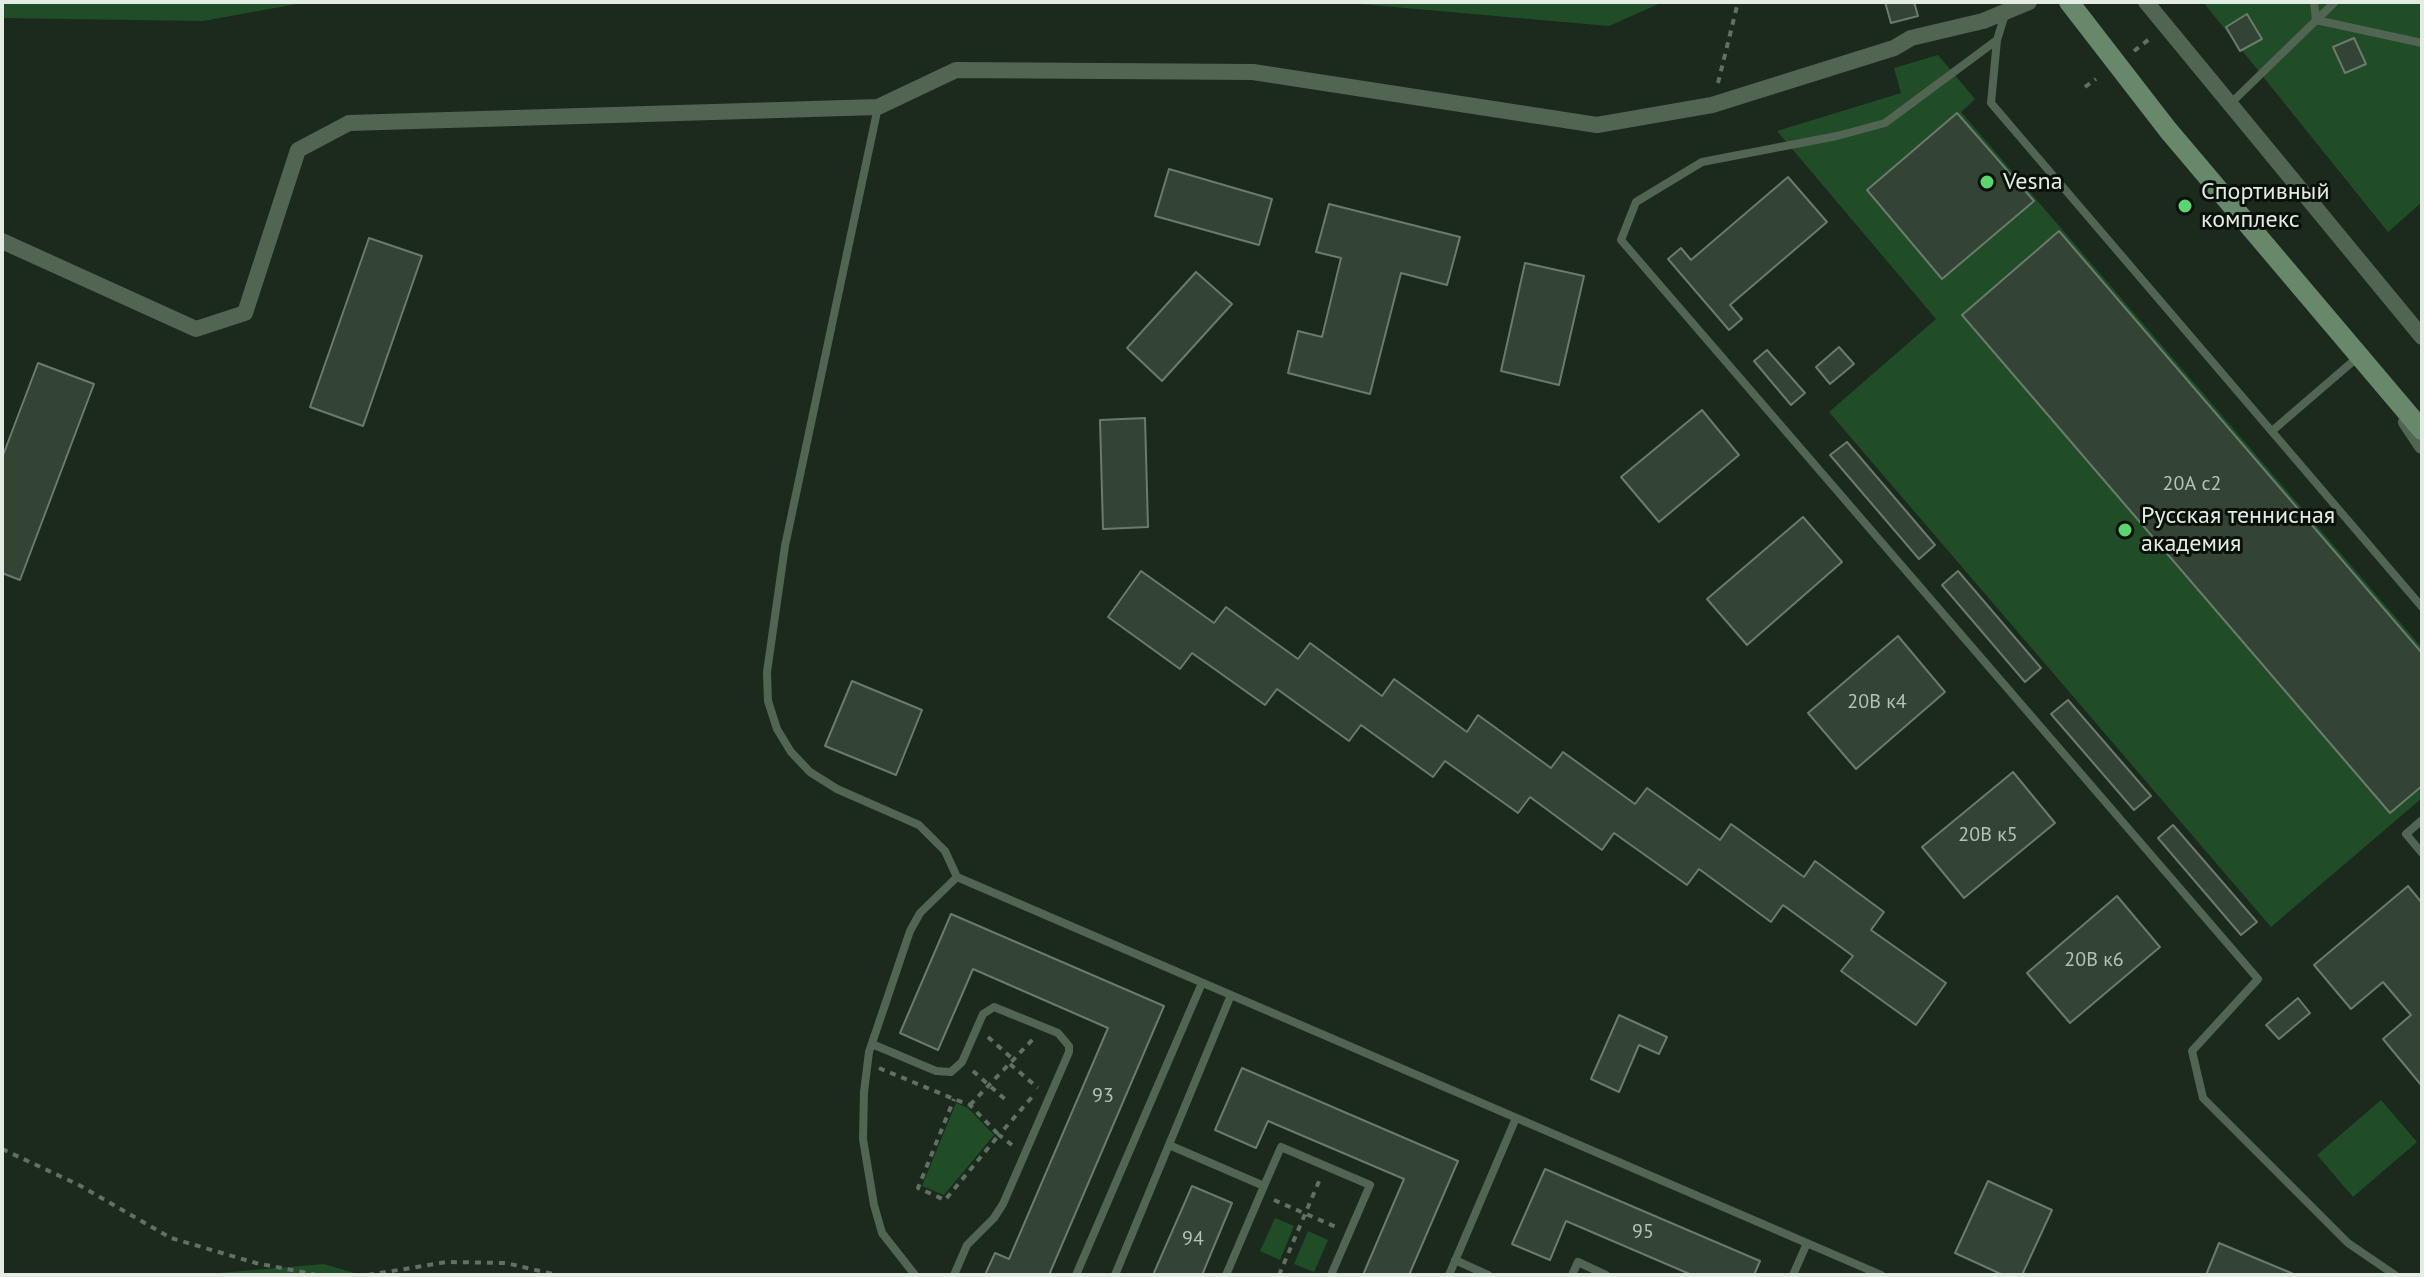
<!DOCTYPE html>
<html>
<head>
<meta charset="utf-8">
<style>
	body { margin:0 }
	#map { position:relative; width:2424px; height:1277px; overflow:hidden; background:#1b2a1d; font-family:"PT Sans",sans-serif }
	canvas { display:block }
	.frame { position:absolute; inset:0; border:4px solid #e2ece2; pointer-events:none }
</style>
</head>
<body>
<div id="map">
<canvas width="2424" height="1277"></canvas>
<div class="frame"></div>
</div>
<script>
const context = document.querySelector('canvas').getContext('2d');
context.lineJoin = 'round';
function paint(path, color) {
  context.fillStyle = color;
  context.fill(path, 'evenodd');
}
function poly(rows) {
  const path = new Path2D();
  for (const r of rows) {
    path.moveTo(r[0], r[1]);
    for (let i = 2; i < r.length; i += 2) path.lineTo(r[i], r[i + 1]);
  }
  return path;
}
function strokePath(path, color, width, dash) {
  context.strokeStyle = color;
  context.lineWidth = width;
  context.lineCap = dash ? 'butt' : 'round';
  context.setLineDash(dash || []);
  context.stroke(path);
}
function write(font, color, halo, rows, align = 'center') {
  context.font = font + ' "PT Sans",sans-serif';
  context.lineWidth = 6;
  context.setLineDash([]);
  context.textBaseline = 'middle';
  context.strokeStyle = halo;
  context.fillStyle = color;
  for (const [text, x, y, turn = 0] of rows) {
    context.save();
    context.translate(x, y);
    context.rotate((+turn || 0) * Math.PI / 180);
    context.textAlign = isNaN(turn) ? turn : align;
    if (halo) context.strokeText(text, 0, 0);
    context.fillText(text, 0, 0);
    context.restore();
  }
}
paint(poly([
	[2,2,308,2,203,21,2,18],
	[1337,2,1663,2,1609,26],
	[2203,2,2422,2,2422,202,2388,232],
	[1938,55,1975,99,1961,112,2422,648,2422,798,2271,927,1829,412,1936,319,1777,131,1901,93,1894,68],
	[2381,1100,2417,1142,2353,1197,2317,1155],
	[956,1103,968,1108,994,1135,944,1195,922,1186],
	[1275,1218,1294,1226,1280,1260,1260,1251],
	[1308,1231,1328,1240,1314,1272,1294,1264],
	[324,1264,361,1275,195,1275]
]), '#204d27');
const building = poly([
	[1885,2,1914,2,1918,16,1891,23,1885,2],
	[2247,14,2262,39,2240,51,2226,27,2247,14],
	[2354,38,2366,64,2345,73,2333,47,2354,38],
	[1957,113,2034,201,1942,279,1867,190,1957,113],
	[1169,169,1272,199,1259,245,1155,216,1169,169],
	[1788,177,1827,222,1730,305,1742,319,1729,330,1668,259,1681,248,1691,260,1788,177],
	[1329,204,1460,237,1447,285,1401,273,1370,394,1288,373,1298,331,1322,337,1341,258,1316,252,1329,204],
	[2059,231,2422,653,2422,786,2390,813,1962,315,2059,231],
	[369,238,422,256,363,426,310,407,369,238],
	[1525,263,1584,276,1559,385,1501,371,1525,263],
	[1196,272,1232,304,1162,381,1127,348,1196,272],
	[1839,347,1854,364,1830,384,1816,367,1839,347],
	[1767,350,1805,393,1791,405,1754,361,1767,350],
	[38,363,94,384,20,580,2,573,2,458,38,363],
	[1702,410,1739,455,1659,522,1621,477,1702,410],
	[1145,418,1148,527,1103,529,1100,420,1145,418],
	[1847,442,1935,545,1919,559,1830,455,1847,442],
	[1803,517,1842,562,1747,645,1707,599,1803,517],
	[1141,571,1214,623,1226,607,1298,659,1310,643,1382,696,1394,679,1467,732,1478,715,1551,768,1563,752,1635,804,1647,788,1720,840,1731,824,1804,877,1815,861,1884,912,1871,930,1946,983,1916,1025,1841,971,1853,956,1783,905,1771,922,1699,869,1687,885,1614,833,1602,850,1530,797,1518,813,1445,761,1433,777,1361,725,1349,741,1277,689,1265,705,1192,653,1180,669,1108,617,1141,571],
	[1958,571,2041,668,2025,682,1942,585,1958,571],
	[1898,636,1945,692,1856,769,1808,713,1898,636],
	[852,681,922,710,896,775,825,746,852,681],
	[2068,700,2151,796,2134,810,2051,714,2068,700],
	[2013,772,2055,823,1964,898,1922,847,2013,772],
	[2173,825,2257,922,2241,935,2158,838,2173,825],
	[2408,886,2422,903,2422,1086,2383,1039,2411,1015,2383,982,2351,1009,2314,965,2408,886],
	[2117,896,2160,947,2070,1023,2027,973,2117,896],
	[951,914,1164,1006,1049,1275,985,1275,995,1253,1009,1259,1108,1028,973,969,938,1050,900,1033,951,914],
	[2298,998,2310,1013,2279,1039,2266,1025,2298,998],
	[1619,1015,1667,1037,1659,1054,1639,1045,1619,1092,1591,1079,1619,1015],
	[1242,1068,1458,1161,1409,1275,1363,1275,1404,1179,1268,1121,1256,1148,1215,1130,1242,1068],
	[1545,1169,1760,1261,1754,1275,1692,1275,1566,1221,1550,1260,1512,1244,1545,1169],
	[1988,1181,2052,1210,2022,1275,2003,1275,1955,1253,1988,1181],
	[1192,1186,1232,1203,1202,1275,1153,1275,1192,1186],
	[2219,1243,2296,1275,2206,1275,2219,1243]
]);
paint(building, '#334334');
strokePath(building, '#6a7b6b', 2);
strokePath(poly([
	[2134,51,2152,37],
	[1718,83,1738,2],
	[2085,87,2096,79],
	[988,1037,1014,1060],
	[1010,1064,1038,1088],
	[879,1068,954,1099,970,1105,999,1135,945,1200,918,1188,954,1099],
	[973,1071,1007,1101],
	[970,1105,1035,1037],
	[1012,1145,999,1135,1032,1097],
	[2,1149,79,1185,171,1238,256,1263,317,1275],
	[1274,1200,1336,1227],
	[368,1275,447,1262,506,1263,557,1275],
	[1279,1275,1320,1179]
]), '#626f63', 4, [6, 6]);
strokePath(poly([
	[2314,2,2316,20,2422,43],
	[2006,11,1997,40,1885,123,1837,136,1702,162,1636,202,1621,240,2258,979,2192,1051,2203,1098,2348,1243,2395,1275],
	[1997,40,1991,103,2422,607],
	[2229,105,2335,2],
	[878,107,785,546,767,672,768,701,777,729,791,752,810,772,837,789,919,825,945,851,957,877,1881,1275],
	[2272,431,2358,357],
	[2422,820,2406,834,2422,853],
	[872,1044,936,1071,951,1072,962,1062,983,1014,994,1007,1058,1033,1069,1046,1069,1052,1003,1204,994,1218,967,1245,954,1275],
	[1169,1145,1264,1186,1226,1275],
	[1264,1186,1281,1147,1370,1185,1331,1275],
	[1455,1260,1488,1275],
	[915,1275,882,1233,874,1205,863,1139,864,1092,869,1052,910,931,920,913,957,877],
	[1076,1275,1202,983],
	[1115,1275,1231,995],
	[1449,1275,1516,1118],
	[1572,1275,1578,1262,1606,1275],
	[1793,1275,1807,1243]
]), '#516552', 8);
strokePath(poly([
	[2146,2,2422,337],
	[2,241,196,329,245,313,298,150,349,123,878,107,956,70,1253,72,1597,125,1712,105,1894,48,1911,38,1983,21,2029,2],
	[2406,422,2422,446]
]), '#516552', 16);
strokePath(poly([
	[2069,2,2168,130,2422,430]
]), '#68886b', 20);
for (const [x, y, r, color] of [
	[1987,182,8,"#5ad56f"],
	[2185,206,8,"#5ad56f"],
	[2125,530,8,"#5ad56f"]
]) {
  const dot = new Path2D();
  dot.arc(x, y, r, 0, 2 * Math.PI);
  context.fillStyle = color;
  context.fill(dot);
  strokePath(dot, '#0a110b', 3);
}
write('20px', '#b6c2b6', null, [
	["20А с2",2192,484],
	["20В к4",1877,702],
	["20В к5",1988,835],
	["20В к6",2094,960],
	["93",1103,1096],
	["95",1643,1232],
	["94",1193,1239]
]);
write('24px', '#e2ece2', '#0a110b', [
	["Vesna",2003,182],
	["Спортивный",2201,192],
	["комплекс",2201,220],
	["Русская теннисная",2141,516],
	["академия",2141,544]
], 'left');
</script>
</body>
</html>
